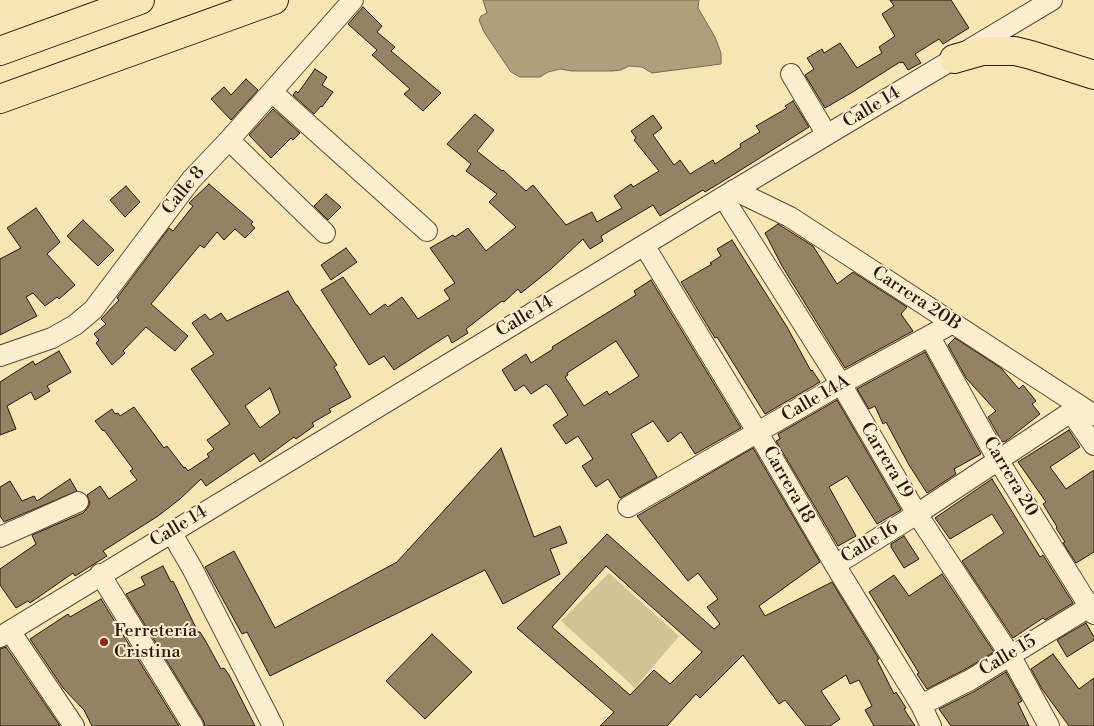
<!DOCTYPE html>
<html>
<head>
<meta charset="utf-8">
<style>
	body { margin:0 }
	canvas { display:block; background:#f7e5b3 }
</style>
</head>
<body>
<canvas width="1094" height="726"></canvas>
<script>
const context = document.querySelector('canvas').getContext('2d');
context.lineJoin = 'round';
function paint(path, color) {
  context.fillStyle = color;
  context.fill(path, 'evenodd');
}
function poly(rows) {
  const path = new Path2D();
  for (const r of rows) {
    path.moveTo(r[0], r[1]);
    for (let i = 2; i < r.length; i += 2) path.lineTo(r[i], r[i + 1]);
  }
  return path;
}
function strokePath(path, color, width, dash) {
  context.strokeStyle = color;
  context.lineWidth = width;
  context.lineCap = dash ? 'butt' : 'round';
  context.setLineDash(dash || []);
  context.stroke(path);
}
function write(font, color, halo, rows, align = 'center') {
  context.font = font + ' "Libre Bodoni",serif';
  context.lineWidth = 4;
  context.setLineDash([]);
  context.textBaseline = 'middle';
  context.strokeStyle = halo;
  context.fillStyle = color;
  for (const [text, x, y, turn = 0] of rows) {
    context.save();
    context.translate(x, y);
    context.rotate((+turn || 0) * Math.PI / 180);
    context.textAlign = isNaN(turn) ? turn : align;
    if (halo) context.strokeText(text, 0, 0);
    context.fillText(text, 0, 0);
    context.restore();
  }
}
paint(poly([
	[609,573,679,636,635,688,561,621]
]), '#d4c297');
const water = poly([
	[483,0,699,0,698,8,715,37,721,53,721,64,652,73,642,67,629,66,621,70,612,71,572,71,560,69,548,72,540,77,520,77,511,72,484,32,479,20,481,16,487,13,483,0]
]);
paint(water, '#b19f7b');
strokePath(water, '#7b6850', 1);
const building = poly([
	[890,0,951,0,969,28,943,44,939,39,915,54,921,63,908,70,903,62,901,63,900,62,851,93,825,108,805,75,814,69,807,58,822,49,824,53,840,43,857,68,882,53,879,47,895,36,882,14,894,6,890,0],
	[363,7,382,26,377,32,395,47,391,51,441,93,423,111,404,94,410,89,372,55,377,50,348,24,363,7],
	[315,69,327,77,322,85,333,92,322,107,321,106,314,114,293,95,296,91,298,93,315,69],
	[246,79,258,90,231,120,211,99,224,87,231,95,246,79],
	[793,101,809,127,728,178,705,192,703,190,660,216,653,205,601,236,603,241,590,249,583,239,551,269,521,293,518,289,504,302,502,301,466,329,468,333,452,343,448,335,394,370,384,356,369,365,321,290,343,277,370,315,385,304,388,307,402,297,418,319,450,299,444,290,455,283,430,248,453,235,455,237,468,228,486,251,516,227,489,202,497,194,466,171,471,164,447,144,475,114,494,130,477,151,502,171,503,170,526,191,533,185,566,225,592,212,597,222,622,208,614,196,631,184,633,187,659,171,634,140,636,138,631,131,653,115,662,128,653,135,674,165,680,160,690,174,713,160,715,164,741,147,740,144,760,132,756,126,787,108,785,106,793,101],
	[273,109,300,133,293,140,291,138,271,158,249,135,273,109],
	[209,184,253,222,251,224,255,228,245,238,235,229,224,240,217,232,204,248,200,245,151,304,188,336,175,351,146,327,123,351,125,353,112,365,96,343,99,340,94,334,106,324,101,319,119,300,117,298,169,228,173,231,193,206,189,203,209,184],
	[126,186,140,202,125,217,110,200,126,186],
	[326,194,341,207,328,220,314,206,326,194],
	[36,208,60,242,47,254,75,285,59,299,57,297,45,306,33,293,26,297,37,316,0,335,0,259,21,248,7,228,36,208],
	[83,220,114,250,98,266,67,236,83,220],
	[778,224,813,246,837,284,853,272,907,307,901,314,913,331,845,368,782,266,765,233,778,224],
	[732,240,787,327,811,371,812,370,820,382,765,414,717,337,715,338,681,282,712,264,710,263,721,256,717,249,732,240],
	[346,248,357,262,331,280,321,265,346,248],
	[651,280,741,428,695,454,681,432,668,442,653,421,631,434,657,477,620,498,608,479,596,487,582,466,593,459,578,436,566,444,553,425,568,415,550,387,549,387,546,384,531,394,524,385,515,391,502,370,526,354,531,363,553,349,552,347,636,295,634,291,651,280],
	[616,341,639,376,609,395,607,391,584,406,565,377,568,375,567,373,616,341],
	[288,291,296,305,297,305,337,365,334,367,351,397,329,409,331,412,312,423,314,426,296,439,294,437,260,462,254,453,206,486,201,479,180,499,158,516,103,551,107,556,75,576,73,573,30,603,28,601,16,608,0,585,0,569,36,544,32,535,83,513,87,509,90,503,87,495,100,486,109,499,137,480,130,471,133,469,104,430,103,431,95,421,112,409,115,414,118,413,120,416,134,407,164,448,167,446,184,468,185,467,188,471,209,457,207,454,214,449,207,440,230,424,191,369,214,354,192,323,205,314,210,320,221,313,227,321,288,291],
	[270,388,280,413,260,428,245,406,270,388],
	[955,338,1001,368,1019,389,1023,385,1036,401,1032,404,1040,414,1006,441,1002,442,988,417,996,411,966,378,948,345,955,338],
	[59,351,71,372,47,386,50,391,35,400,31,392,7,406,16,429,0,435,0,382,33,361,35,365,59,351],
	[925,352,981,454,954,469,956,474,927,493,909,465,886,422,883,424,875,406,869,409,857,389,925,352],
	[837,400,901,510,877,524,847,476,829,487,856,536,838,546,776,441,780,439,778,434,837,400],
	[1069,430,1080,447,1050,467,1066,489,1094,470,1094,552,1076,563,1063,543,1065,542,1056,528,1057,527,1043,504,1046,502,1018,462,1069,430],
	[501,448,534,537,560,526,567,543,550,549,560,574,503,604,485,570,270,676,247,632,242,634,205,567,234,551,275,628,397,562,501,448],
	[753,448,820,562,759,606,765,616,832,582,879,659,877,660,894,694,896,692,906,708,904,709,915,726,874,726,865,710,872,706,859,680,850,684,846,675,821,691,840,719,830,726,806,726,785,700,779,704,743,655,700,698,696,694,667,726,600,726,614,712,517,628,607,534,714,629,720,624,707,607,718,599,698,573,688,581,637,516,753,448],
	[606,566,702,652,670,684,654,670,630,695,552,627,606,566],
	[70,479,77,491,4,522,0,516,0,487,10,481,22,501,34,496,37,501,70,479],
	[992,479,1040,557,1043,555,1073,603,1045,620,1043,618,1013,638,962,561,1004,533,992,514,950,539,935,518,992,479],
	[904,536,919,559,904,568,891,547,891,544,904,536],
	[163,566,171,582,173,581,198,632,200,632,205,640,221,669,224,668,229,675,255,726,205,726,203,720,126,594,145,585,141,577,163,566],
	[942,574,994,652,964,670,927,689,917,674,919,673,869,592,894,575,909,596,942,574],
	[101,599,179,726,92,726,84,710,63,688,30,639,68,614,70,617,101,599],
	[1086,623,1094,637,1094,640,1067,657,1057,640,1086,623],
	[432,634,472,672,425,719,386,681,432,634],
	[6,647,60,726,0,726,0,649,6,647],
	[1053,654,1079,689,1094,678,1094,726,1069,726,1042,689,1031,669,1053,654],
	[1006,672,1022,701,1018,703,1029,726,951,726,939,709,975,691,1006,672]
]);
paint(building, '#948264');
strokePath(building, '#29160f', 1);
const minor = poly([
	[791,74,827,135],
	[272,92,427,231],
	[229,140,325,233],
	[734,190,790,217,1094,415],
	[723,197,841,384,917,514,1010,655,1049,726],
	[644,245,758,433,835,565,921,705,931,726],
	[930,337,998,460,1094,614],
	[0,356,52,338,75,325,93,310,191,180,229,140,353,0],
	[1071,412,1094,445],
	[628,507,841,384,953,323],
	[171,532,192,568,273,726],
	[0,537,78,502],
	[835,565,917,514,1080,406],
	[100,574,193,726],
	[10,631,74,726],
	[0,637,723,197,1052,0],
	[921,705,970,680,1094,604]
]);
const highway = poly([
	[0,51,140,0],
	[954,59,982,51,1015,51,1031,55,1094,75],
	[0,99,274,0]
]);
strokePath(minor, '#5c4a38', 22);
strokePath(highway, '#29160f', 30);
strokePath(minor, '#faeece', 20);
strokePath(highway, '#f7e5b3', 28);
for (const [x, y, r, color] of [
	[104,642,5,"#8f2418"]
]) {
  const dot = new Path2D();
  dot.arc(x, y, r, 0, 2 * Math.PI);
  context.fillStyle = color;
  context.fill(dot);
  strokePath(dot, '#faeece', 2);
}
write('18px', '#29160f', '#faeece', [
	["Calle 14",872,108,-31],
	["Calle 8",184,191,-51],
	["Carrera 20B",916,299,33],
	["Calle 14",525,317,-31],
	["Calle 14A",816,399,-30],
	["Carrera 19",886,461,59],
	["Carrera 20",1010,477,59],
	["Carrera 18",788,485,60],
	["Calle 14",179,527,-31],
	["Calle 16",870,543,-31],
	["Calle 15",1008,656,-31]
]);
write('18px', '#29160f', '#faeece', [
	["Ferretería",114,632],
	["Cristina",114,653]
], 'left');
</script>
</body>
</html>
